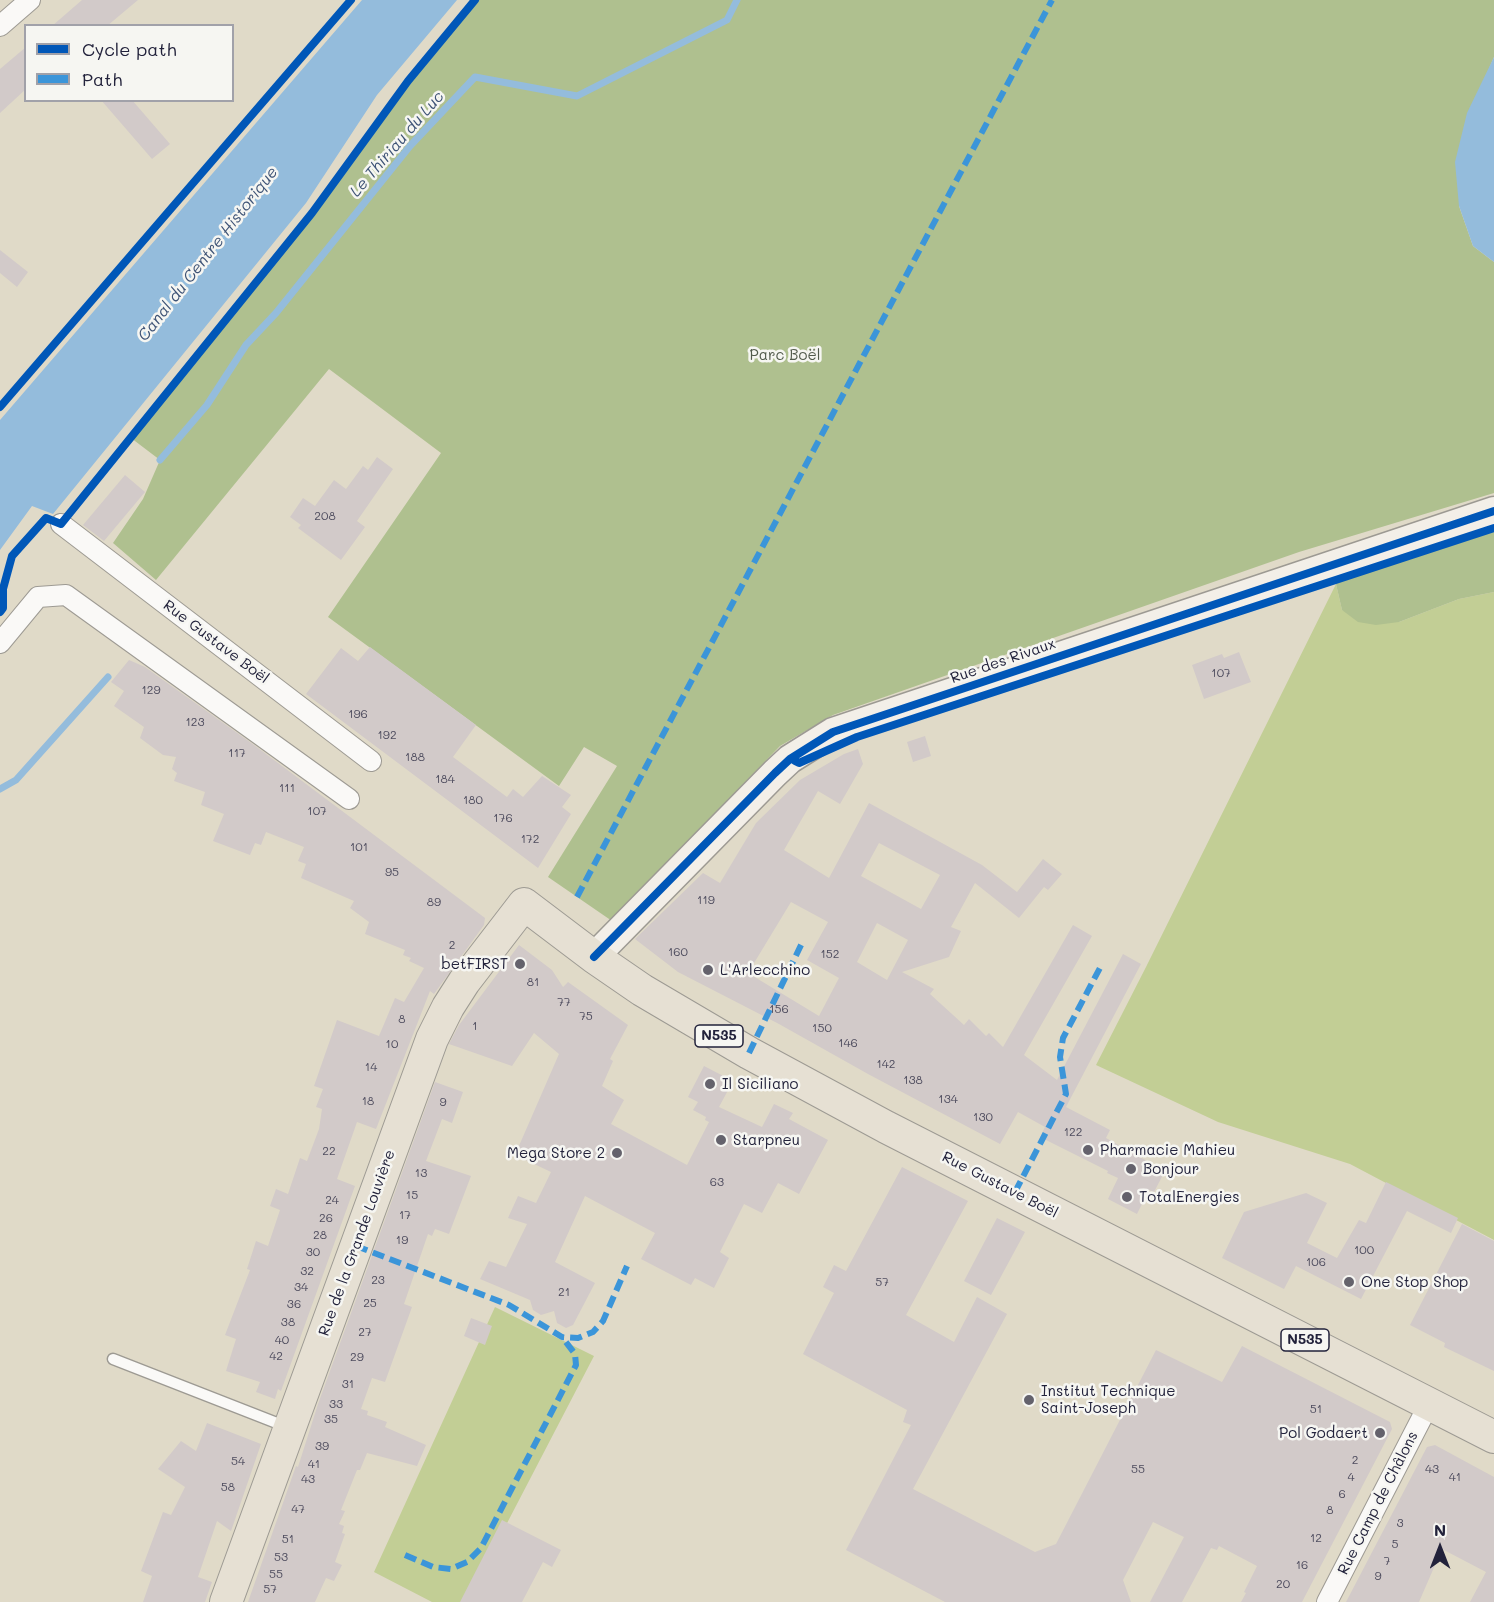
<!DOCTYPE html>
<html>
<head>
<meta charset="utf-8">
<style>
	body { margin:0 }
	#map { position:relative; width:1494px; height:1602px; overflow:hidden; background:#e0dac8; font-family:Mali,sans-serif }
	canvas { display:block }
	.legend { position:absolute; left:24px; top:24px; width:210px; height:78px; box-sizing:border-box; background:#f6f6f2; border:2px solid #a1a1a9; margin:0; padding:8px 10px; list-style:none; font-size:18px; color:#22223b }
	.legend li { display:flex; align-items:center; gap:12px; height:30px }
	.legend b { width:30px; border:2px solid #a1a1a9 }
	.north { position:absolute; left:1410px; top:1518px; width:60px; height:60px; -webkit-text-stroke:4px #f6f6f2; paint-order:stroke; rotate:0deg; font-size:16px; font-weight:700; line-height:24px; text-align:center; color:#22223b }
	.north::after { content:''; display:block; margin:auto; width:21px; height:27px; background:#22223b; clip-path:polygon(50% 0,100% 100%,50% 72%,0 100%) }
</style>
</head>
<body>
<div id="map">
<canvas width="1494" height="1602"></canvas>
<ul class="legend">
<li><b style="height:8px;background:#0057b8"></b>Cycle path</li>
<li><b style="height:8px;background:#3b95d9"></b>Path</li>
</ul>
<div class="north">N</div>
</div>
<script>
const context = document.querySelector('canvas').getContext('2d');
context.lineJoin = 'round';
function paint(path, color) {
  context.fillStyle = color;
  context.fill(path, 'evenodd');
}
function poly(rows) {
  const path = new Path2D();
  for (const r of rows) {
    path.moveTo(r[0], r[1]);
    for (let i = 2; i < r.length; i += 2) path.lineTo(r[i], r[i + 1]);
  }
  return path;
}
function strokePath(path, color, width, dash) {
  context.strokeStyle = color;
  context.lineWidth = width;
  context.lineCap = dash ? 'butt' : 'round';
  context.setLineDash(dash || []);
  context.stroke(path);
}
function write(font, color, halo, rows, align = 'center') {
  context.font = font + ' Mali,sans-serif';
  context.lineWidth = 5;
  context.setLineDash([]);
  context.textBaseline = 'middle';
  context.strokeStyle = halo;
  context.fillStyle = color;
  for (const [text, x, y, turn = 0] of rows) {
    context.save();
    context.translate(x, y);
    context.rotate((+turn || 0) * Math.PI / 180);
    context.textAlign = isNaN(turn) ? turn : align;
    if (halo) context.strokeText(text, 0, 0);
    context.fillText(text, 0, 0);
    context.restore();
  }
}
paint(poly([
	[1336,584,1342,610,1399,622,1459,599,1494,592,1494,1240,1350,1164,1218,1122,1096,1065,1146,967],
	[495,1307,594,1356,466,1602,432,1602,374,1572]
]), '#c2ce95');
paint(poly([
	[475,0,1494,0,1494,57,1485,78,1459,206,1473,246,1494,262,1494,493,1299,552,833,715,780,746,612,921,548,877,617,766,584,747,559,786,328,617,441,453,329,369,156,580,113,543,143,499,160,460,131,438,312,213,408,81],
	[1494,515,1494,592,1459,599,1399,622,1376,625,1358,622,1342,610,1336,584,1350,558]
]), '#afc08f');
paint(poly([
	[362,0,457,0,377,95,306,203,53,514,32,506,0,550,0,420],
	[1494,57,1494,262,1473,246,1459,206,1455,162,1467,113]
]), '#94bcdc');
strokePath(poly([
	[160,460,207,405,246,345,276,313,410,146,475,77,577,96,727,20,737,0],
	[0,789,16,780,108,677]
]), '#94bcdc', 7);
paint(poly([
	[82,0,138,0,107,26,52,26],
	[26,47,26,89,0,113,0,69],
	[101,100,132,100,170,144,152,159],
	[0,250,28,272,17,287,0,273],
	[377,457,393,469,357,521,365,527,341,560,298,528,301,525,290,517,303,498,315,506,334,480,346,489,363,466,368,470],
	[125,475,145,492,104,541,83,525],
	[370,647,476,725,453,757,507,797,513,789,523,797,542,776,571,795,562,807,571,814,538,868,306,694,341,648,358,661],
	[1239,652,1251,682,1204,699,1192,665,1222,654,1224,658],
	[129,660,145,667,254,745,485,918,484,925,434,994,430,991,376,1129,357,1122,337,1179,355,1186,281,1391,278,1389,275,1399,256,1392,260,1382,226,1371,236,1339,225,1335,250,1270,247,1269,256,1241,268,1246,280,1210,270,1206,276,1189,288,1194,300,1158,307,1161,319,1129,322,1109,316,1107,323,1089,314,1086,337,1020,379,1036,395,998,404,1002,424,968,409,961,411,958,403,955,405,950,365,934,369,922,350,908,354,901,301,878,306,864,298,861,304,847,266,832,261,845,255,843,250,855,213,841,224,814,201,805,205,792,174,781,177,773,172,769,176,757,163,755,140,738,144,727,114,706,124,691,111,682],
	[925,736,931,756,913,762,907,742],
	[858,749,863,764,840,804,818,791,784,850,829,878,869,803,982,865,1017,892,1043,859,1062,874,1048,890,1044,887,1019,918,975,883,951,927,961,931,949,957,902,972,934,989,930,994,964,1025,969,1019,986,1036,989,1033,1003,1047,1073,925,1092,936,1024,1055,1057,1080,1123,954,1141,964,1066,1107,1110,1130,1106,1138,1165,1171,1154,1192,1149,1190,1137,1214,1108,1199,1118,1178,1107,1173,1108,1171,1040,1137,1045,1127,1018,1112,1000,1144,868,1074,779,1024,678,972,635,939,703,873,720,883,756,823,800,780,844,754],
	[879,843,940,875,921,909,861,876],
	[791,902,828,922,807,960,839,978,819,1016,748,973],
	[877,923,908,940,887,980,857,962],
	[519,945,552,970,563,987,568,982,628,1025,610,1059,613,1061,602,1086,624,1100,611,1124,687,1165,709,1122,705,1120,706,1117,693,1110,698,1102,688,1097,704,1066,733,1081,719,1107,762,1127,774,1104,793,1113,789,1119,828,1140,799,1194,778,1183,762,1213,744,1204,720,1252,729,1258,714,1288,695,1278,691,1285,641,1259,655,1233,585,1196,555,1262,595,1283,573,1325,566,1328,557,1323,554,1311,541,1315,533,1310,530,1300,480,1279,489,1261,506,1267,527,1224,508,1218,518,1196,536,1203,551,1172,515,1155,559,1054,534,1033,512,1066,449,1044,459,1025],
	[435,1082,463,1092,452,1123,442,1119,426,1161,471,1176,449,1234,435,1229,432,1236,428,1234,404,1304,412,1307,385,1382,372,1378,361,1409,368,1411,367,1415,387,1422,385,1427,426,1445,417,1466,367,1453,360,1470,357,1470,341,1510,345,1511,339,1524,344,1526,342,1533,345,1534,335,1562,342,1565,334,1581,326,1578,315,1602,248,1602,296,1466,298,1467,318,1404],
	[902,1167,968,1201,906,1315,954,1342,977,1297,1007,1314,913,1489,1035,1552,1056,1544,1156,1350,1222,1382,1242,1346,1390,1422,1392,1429,1302,1602,1241,1602,1246,1593,1244,1592,1257,1566,1219,1546,1217,1550,1211,1548,1182,1602,1150,1602,1184,1537,1153,1522,1123,1580,1131,1602,945,1602,846,1550,911,1425,903,1422,907,1410,803,1354,834,1293,823,1287,834,1265,846,1271],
	[1386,1182,1458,1218,1451,1233,1407,1211,1361,1299,1296,1266,1284,1289,1222,1258,1244,1212,1306,1193,1327,1203,1307,1243,1337,1258,1359,1220,1366,1223],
	[997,1218,1025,1232,991,1295,964,1281],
	[1462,1224,1494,1241,1494,1371,1444,1347,1445,1343,1410,1325],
	[471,1318,492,1326,485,1345,464,1336],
	[207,1423,261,1444,231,1531,217,1521,198,1577,212,1582,205,1602,143,1602,152,1576,141,1571,163,1512,171,1515,185,1487,158,1469,181,1441,196,1451],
	[1435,1445,1494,1477,1494,1602,1470,1602,1486,1572,1442,1549,1419,1602,1346,1602,1427,1447],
	[502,1520,561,1550,552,1567,543,1562,522,1602,460,1602]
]), '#d2cac9');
const lane = poly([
	[113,1359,287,1427]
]);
const street = poly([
	[0,26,30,0],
	[61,524,371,761],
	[0,643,38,597,66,595,349,799],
	[1327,1602,1429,1404]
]);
const secondary = poly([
	[594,957,775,773,790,759,833,732,1494,511]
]);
const primary = poly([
	[226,1602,432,1039,448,1007,464,982,524,904,594,957,642,990,749,1053,886,1127,1494,1437]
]);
strokePath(lane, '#9d9a93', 13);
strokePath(street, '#9d9a93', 22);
strokePath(secondary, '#9d9a93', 31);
strokePath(primary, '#9d9a93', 34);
strokePath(lane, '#faf9f7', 10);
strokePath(street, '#faf9f7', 20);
strokePath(secondary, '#f3efe8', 28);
strokePath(primary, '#e6e0d3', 32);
strokePath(poly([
	[577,897,1052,0],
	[749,1053,802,943],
	[1015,1192,1066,1094,1060,1057,1063,1038,1102,964],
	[356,1246,509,1305,562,1337,578,1338,593,1332,603,1321,627,1266],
	[405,1555,433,1567,451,1569,467,1562,481,1548,576,1365,575,1354,562,1337]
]), '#3b95d9', 6, [12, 6]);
strokePath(poly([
	[0,407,351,0],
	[0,612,3,608,3,589,12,556,46,518,61,524,312,213,408,81,475,0],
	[795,761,799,763,857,737,1494,528],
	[594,957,775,773,790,759,833,732,1494,511]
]), '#0057b8', 8);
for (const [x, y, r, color] of [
	[520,964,6,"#64626c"],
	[708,970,6,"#64626c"],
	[710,1084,6,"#64626c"],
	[721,1140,6,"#64626c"],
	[1088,1150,6,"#64626c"],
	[617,1153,6,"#64626c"],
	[1131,1169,6,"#64626c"],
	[1127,1197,6,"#64626c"],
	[1349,1282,6,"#64626c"],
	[1029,1400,6,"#64626c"],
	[1380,1433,6,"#64626c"]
]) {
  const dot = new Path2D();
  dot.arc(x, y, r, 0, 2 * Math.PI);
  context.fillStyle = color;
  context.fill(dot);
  strokePath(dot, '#f6f6f2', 2);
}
write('12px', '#4e4c5e', null, [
	["208",325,516],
	["107",1221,673],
	["129",151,690],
	["196",358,714],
	["123",195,722],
	["192",387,735],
	["117",237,753],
	["188",415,757],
	["184",445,779],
	["111",287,788],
	["180",473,800],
	["107",317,811],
	["176",503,818],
	["172",530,839],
	["101",359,847],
	["95",392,872],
	["119",706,900],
	["89",434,902],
	["2",452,945],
	["160",678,952],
	["152",830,954],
	["81",533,982],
	["77",564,1002],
	["156",779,1009],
	["75",586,1016],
	["8",402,1019],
	["1",475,1026],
	["150",822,1028],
	["146",848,1043],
	["10",392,1044],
	["142",886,1064],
	["14",371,1067],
	["138",913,1080],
	["134",948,1099],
	["18",368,1101],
	["9",443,1102],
	["130",983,1117],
	["122",1073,1132],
	["22",329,1151],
	["13",421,1173],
	["63",717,1182],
	["15",412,1195],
	["24",332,1200],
	["17",405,1215],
	["26",326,1218],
	["28",320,1235],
	["19",402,1240],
	["100",1364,1250],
	["30",313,1252],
	["106",1316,1262],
	["32",307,1271],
	["23",378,1280],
	["57",882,1282],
	["34",301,1287],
	["21",564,1292],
	["25",370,1303],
	["36",294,1304],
	["38",288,1322],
	["27",365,1332],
	["40",282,1340],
	["42",276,1356],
	["29",357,1357],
	["31",348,1384],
	["33",336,1404],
	["51",1316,1409],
	["35",331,1419],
	["39",322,1446],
	["2",1355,1460],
	["54",238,1461],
	["41",314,1464],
	["55",1138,1469],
	["43",1432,1469],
	["4",1351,1477],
	["41",1455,1477],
	["43",308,1479],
	["58",228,1487],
	["6",1342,1494],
	["47",298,1509],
	["8",1330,1510],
	["3",1400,1523],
	["12",1316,1538],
	["51",288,1539],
	["5",1395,1544],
	["53",281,1557],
	["7",1387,1561],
	["16",1302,1565],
	["55",276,1574],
	["9",1378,1576],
	["20",1283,1584],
	["57",270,1589]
]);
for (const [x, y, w] of [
	[719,1036,48],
	[1305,1340,48]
]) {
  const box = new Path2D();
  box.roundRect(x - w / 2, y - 11, w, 22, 4.5);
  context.fillStyle = '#f6f6f2';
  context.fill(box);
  strokePath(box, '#22223b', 1.5);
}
write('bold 14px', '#22223b', null, [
	["N535",719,1036],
	["N535",1305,1340]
]);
write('15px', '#525b4c', '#f6f6f2', [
	["Parc Boël",785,355]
]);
write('15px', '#22223b', '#f6f6f2', [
	["Rue Gustave Boël",216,642,37],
	["Rue des Rivaux",1003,661,-19],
	["Rue Gustave Boël",1000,1185,27],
	["Rue de la Grande Louvière",357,1243,-70],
	["Rue Camp de Châlons",1378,1503,-63]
]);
write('15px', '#22223b', '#f6f6f2', [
	["betFIRST",508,964,"right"],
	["L'Arlecchino",720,970],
	["Il Siciliano",722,1084],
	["Starpneu",733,1140],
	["Pharmacie Mahieu",1100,1150],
	["Mega Store 2",605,1153,"right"],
	["Bonjour",1143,1169],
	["TotalEnergies",1139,1197],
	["One Stop Shop",1361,1282],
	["Institut Technique",1041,1391],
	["Saint-Joseph",1041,1408],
	["Pol Godaert",1368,1433,"right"]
], 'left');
write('italic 16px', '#3e5376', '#f6f6f2', [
	["Le Thiriau du Luc",397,144,-49],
	["Canal du Centre Historique",208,254,-52]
]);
</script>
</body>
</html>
